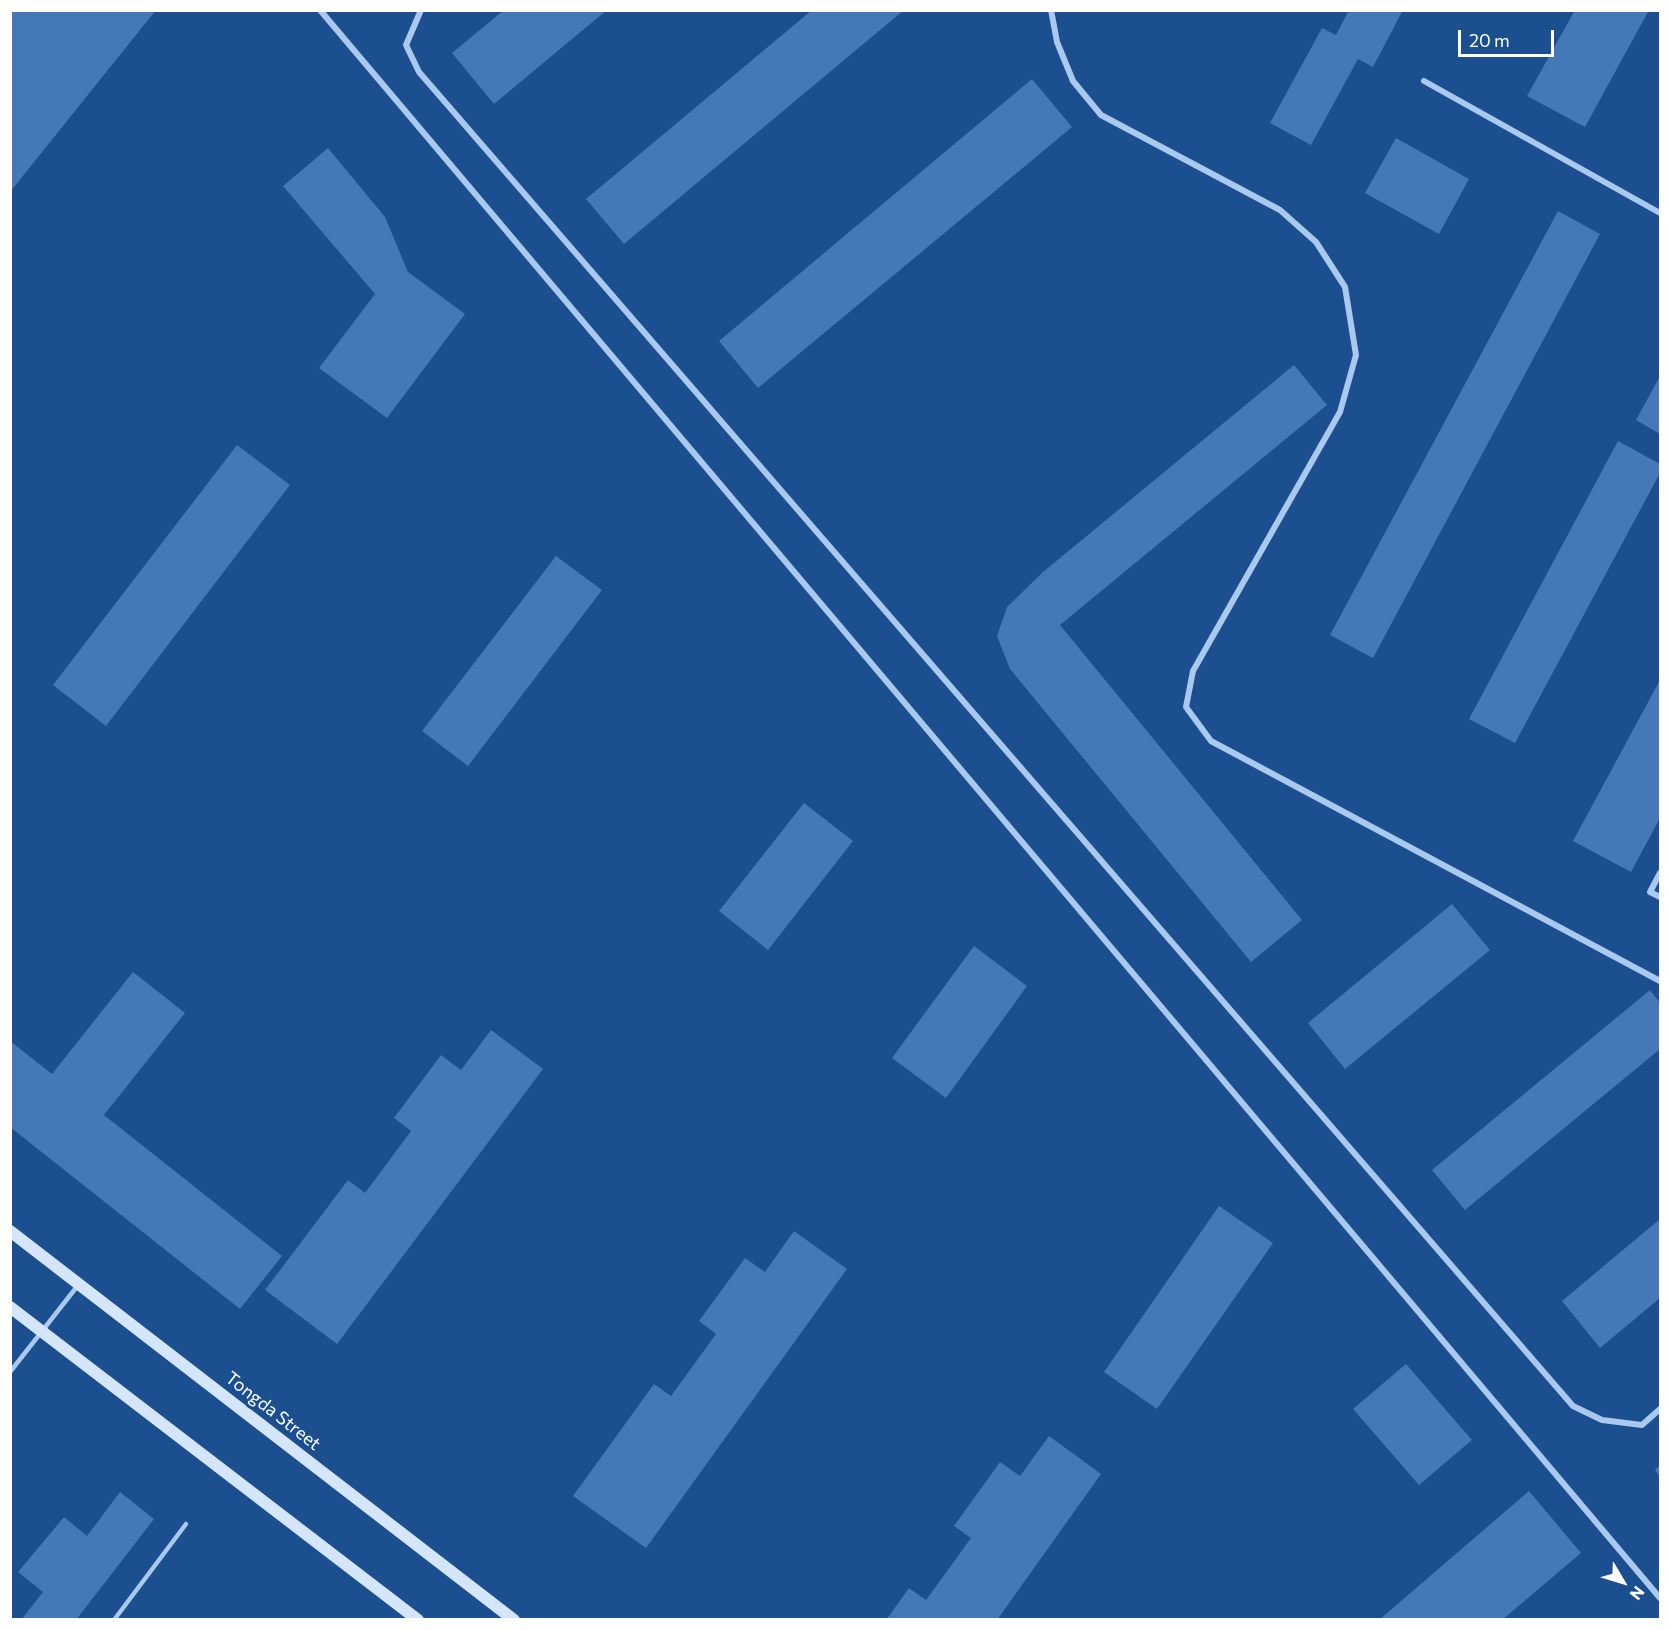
<!DOCTYPE html>
<html>
<head>
<meta charset="utf-8">
<style>
	body { margin:0 }
	#map { position:relative; width:1671px; height:1630px; overflow:hidden; background:#1b4f8f; font-family:Commissioner,sans-serif }
	canvas { display:block }
	.frame { position:absolute; inset:0; border:12px solid #fff; pointer-events:none }
	.north { position:absolute; left:1593px; top:1552px; width:60px; height:60px; -webkit-text-stroke:4px #1b4f8f; paint-order:stroke; rotate:128deg; font-size:16px; font-weight:700; line-height:24px; text-align:center; color:#fff }
	.north::after { content:''; display:block; margin:auto; width:21px; height:27px; background:#fff; clip-path:polygon(50% 0,100% 100%,50% 72%,0 100%) }
	.scale { position:absolute; left:1458px; top:30px; width:96px; height:27px; box-sizing:border-box; border:3px solid #fff; border-top:0; padding-left:8px; font-size:18px; line-height:21px; white-space:nowrap; color:#fff; -webkit-text-stroke:4px #1b4f8f; paint-order:stroke }
</style>
</head>
<body>
<div id="map">
<canvas width="1671" height="1630"></canvas>
<div class="frame"></div>
<div class="north">N</div>
<div class="scale">20 m</div>
</div>
<script>
const context = document.querySelector('canvas').getContext('2d');
context.lineJoin = 'round';
function paint(path, color) {
  context.fillStyle = color;
  context.fill(path, 'evenodd');
}
function poly(rows) {
  const path = new Path2D();
  for (const r of rows) {
    path.moveTo(r[0], r[1]);
    for (let i = 2; i < r.length; i += 2) path.lineTo(r[i], r[i + 1]);
  }
  return path;
}
function strokePath(path, color, width, dash) {
  context.strokeStyle = color;
  context.lineWidth = width;
  context.lineCap = dash ? 'butt' : 'round';
  context.setLineDash(dash || []);
  context.stroke(path);
}
function write(font, color, halo, rows, align = 'center') {
  context.font = font + ' Commissioner,sans-serif';
  context.lineWidth = 6;
  context.setLineDash([]);
  context.textBaseline = 'middle';
  context.strokeStyle = halo;
  context.fillStyle = color;
  for (const [text, x, y, turn = 0] of rows) {
    context.save();
    context.translate(x, y);
    context.rotate((+turn || 0) * Math.PI / 180);
    context.textAlign = isNaN(turn) ? turn : align;
    if (halo) context.strokeText(text, 0, 0);
    context.fillText(text, 0, 0);
    context.restore();
  }
}
paint(poly([
	[10,10,156,10,10,192],
	[504,10,607,10,494,104,452,53],
	[812,10,904,10,624,244,586,199],
	[1349,10,1403,10,1373,67,1358,59,1311,145,1270,123,1322,28,1336,35],
	[1575,10,1649,10,1585,127,1527,96],
	[1032,79,1072,127,758,388,719,341],
	[1396,138,1469,179,1439,234,1365,193],
	[328,148,385,217,408,272,465,314,387,418,319,368,375,294,283,186],
	[1558,211,1600,234,1373,658,1330,635],
	[1294,365,1327,405,1060,625,1302,920,1251,962,1010,669,997,636,1007,607,1043,572],
	[1660,376,1660,434,1636,420],
	[1618,441,1660,464,1660,473,1515,743,1469,719],
	[237,445,290,485,106,726,53,685],
	[556,556,602,590,468,766,422,731],
	[1660,680,1660,818,1631,872,1573,841],
	[804,803,853,841,768,950,719,911],
	[1452,904,1490,950,1345,1069,1308,1023],
	[974,946,1027,986,946,1098,892,1058],
	[133,972,185,1013,104,1115,282,1256,240,1309,10,1127,10,1041,52,1074],
	[1650,990,1660,1003,1660,1049,1465,1210,1432,1170],
	[491,1030,543,1069,337,1344,265,1290,348,1180,365,1193,411,1131,394,1118,441,1055,461,1070],
	[1219,1206,1273,1243,1157,1409,1104,1372],
	[1660,1219,1660,1298,1600,1348,1562,1301],
	[794,1231,847,1269,646,1548,573,1496,654,1384,671,1396,716,1334,699,1321,745,1258,765,1272],
	[1406,1364,1472,1440,1419,1485,1353,1409],
	[1049,1436,1101,1474,997,1620,886,1620,909,1588,926,1600,971,1538,954,1526,1000,1462,1020,1476],
	[1660,1465,1660,1477,1655,1470],
	[1529,1491,1581,1553,1502,1620,1379,1620],
	[120,1492,154,1519,76,1620,21,1620,43,1592,18,1572,64,1517,87,1536]
]), '#4478b7');
strokePath(poly([
	[10,1372,79,1284],
	[114,1620,186,1524]
]), '#a9c9ee', 4.5);
strokePath(poly([
	[320,10,1660,1598],
	[421,10,406,45,419,72,1573,1406,1602,1420,1642,1425,1660,1409],
	[1051,10,1057,42,1073,81,1101,115,1280,210,1316,242,1345,287,1356,355,1340,412,1193,671,1186,707,1211,741,1660,981],
	[1424,81,1660,213],
	[1660,873,1650,892,1660,897]
]), '#a9c9ee', 6);
strokePath(poly([
	[10,1231,514,1620],
	[10,1307,418,1620]
]), '#d6e6fa', 12);
write('18px', '#fff', '#1b4f8f', [
	["Tongda Street",273,1411,38]
]);
</script>
</body>
</html>
